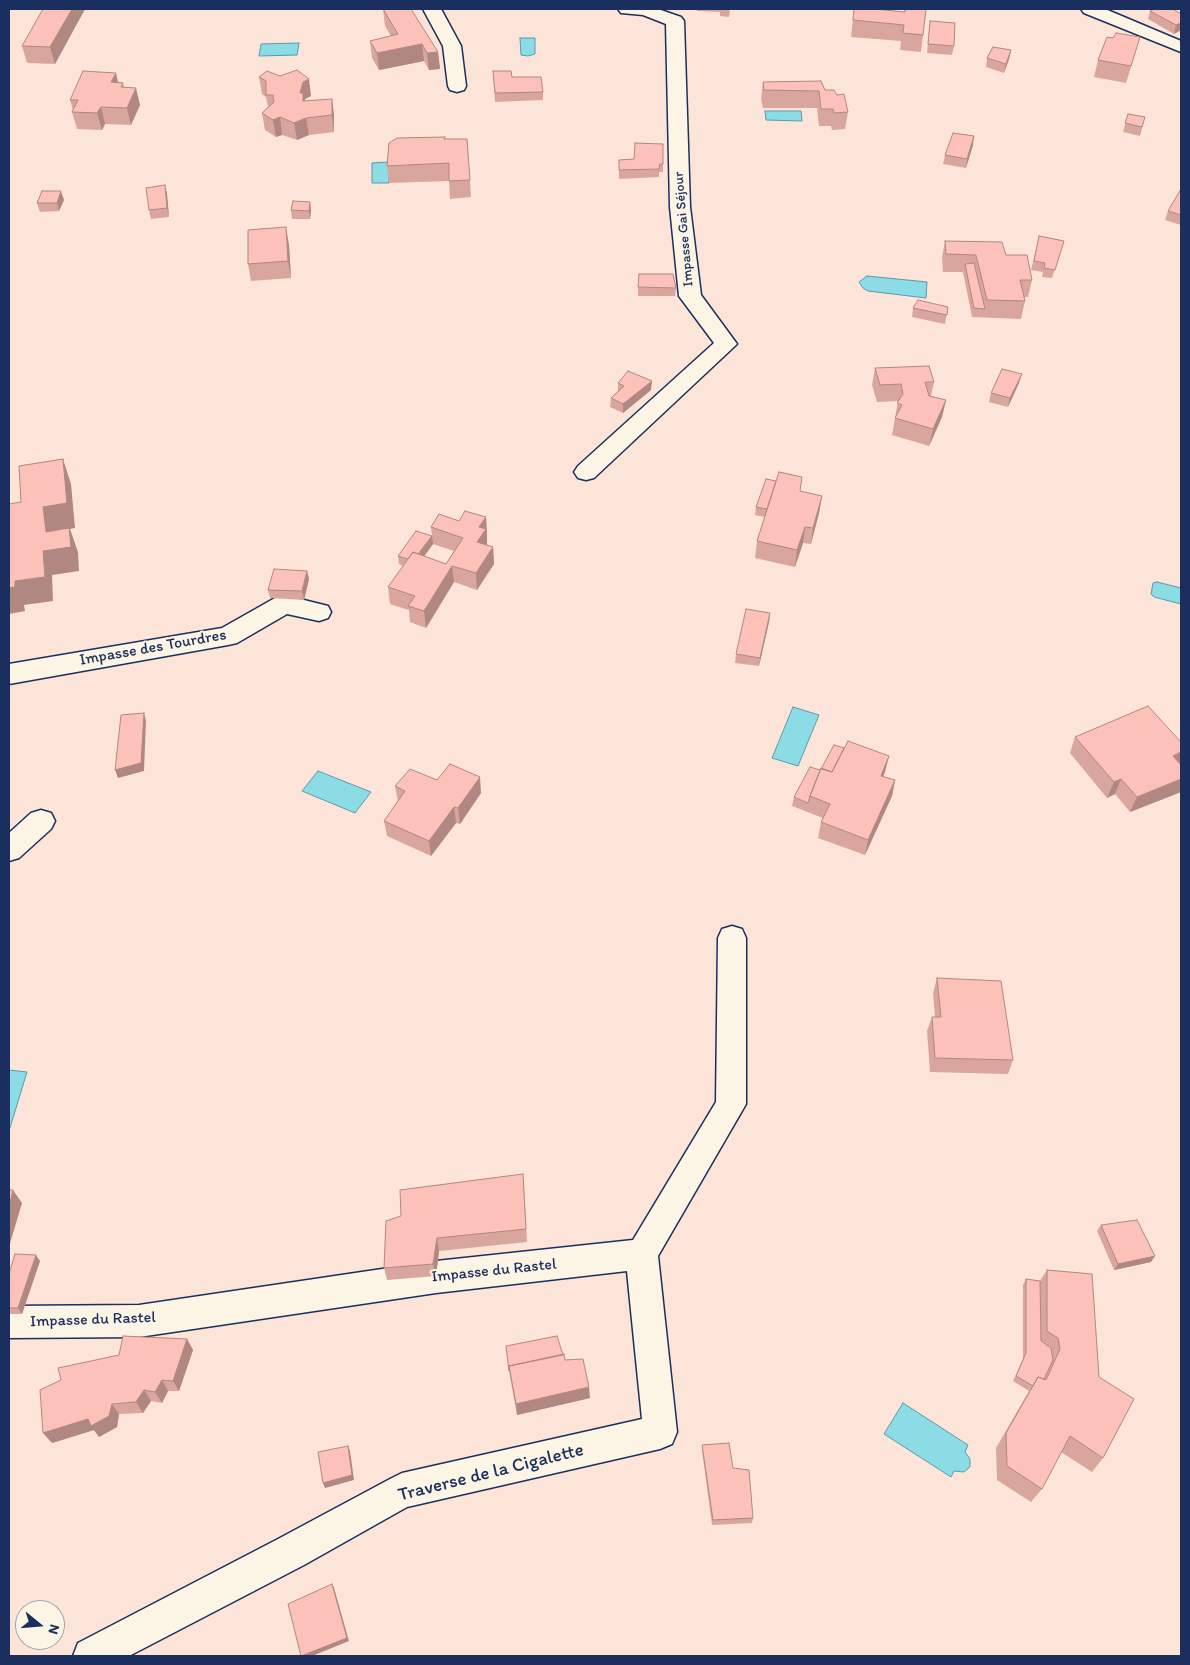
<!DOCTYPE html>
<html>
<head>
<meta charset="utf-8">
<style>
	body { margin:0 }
	#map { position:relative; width:1190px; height:1665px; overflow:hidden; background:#fce5d8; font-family:Itim,sans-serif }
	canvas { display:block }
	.frame { position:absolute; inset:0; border:10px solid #1b2f5e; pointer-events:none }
	.north { position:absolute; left:15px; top:1600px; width:50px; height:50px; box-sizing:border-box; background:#fcf5e5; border:1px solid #a2a6af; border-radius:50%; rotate:107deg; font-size:14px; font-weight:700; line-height:20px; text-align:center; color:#1b2f5e }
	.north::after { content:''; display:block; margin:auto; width:18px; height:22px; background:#1b2f5e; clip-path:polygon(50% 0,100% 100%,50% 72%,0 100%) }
</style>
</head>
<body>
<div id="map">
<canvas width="1190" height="1665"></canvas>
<div class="frame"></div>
<div class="north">N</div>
</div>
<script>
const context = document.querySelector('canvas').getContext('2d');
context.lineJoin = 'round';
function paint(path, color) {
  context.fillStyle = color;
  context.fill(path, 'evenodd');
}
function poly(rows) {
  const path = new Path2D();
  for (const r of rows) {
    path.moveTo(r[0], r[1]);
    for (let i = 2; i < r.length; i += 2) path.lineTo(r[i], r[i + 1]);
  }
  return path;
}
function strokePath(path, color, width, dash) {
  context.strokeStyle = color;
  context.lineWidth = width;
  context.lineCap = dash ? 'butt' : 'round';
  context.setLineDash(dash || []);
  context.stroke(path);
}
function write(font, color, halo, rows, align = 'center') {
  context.font = font + ' Itim,sans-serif';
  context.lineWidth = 4;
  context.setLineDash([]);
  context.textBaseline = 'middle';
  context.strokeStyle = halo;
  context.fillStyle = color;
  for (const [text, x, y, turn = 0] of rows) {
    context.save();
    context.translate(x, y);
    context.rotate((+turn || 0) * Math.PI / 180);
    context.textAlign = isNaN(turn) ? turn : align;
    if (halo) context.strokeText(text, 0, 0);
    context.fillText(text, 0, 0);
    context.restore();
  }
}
const water = poly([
	[520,38,535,38,535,54,528,56,521,55,520,38],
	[299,43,297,55,259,56,261,44,299,43],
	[765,111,801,111,802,121,766,120,765,111],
	[389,162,389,183,372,183,372,163,389,162],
	[867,276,927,282,926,298,868,291,863,288,859,282,867,276],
	[1157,582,1181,588,1181,604,1154,597,1151,594,1153,583,1157,582],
	[793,707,819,715,798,766,772,758,793,707],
	[318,771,371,792,355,813,302,791,318,771],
	[9,1070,27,1072,9,1131,9,1070],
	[903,1403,968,1445,965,1452,970,1459,970,1467,964,1472,954,1471,951,1477,884,1434,903,1403]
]);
paint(water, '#8bdce5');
strokePath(water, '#5e97af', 1);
const minor = poly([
	[423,9,441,9,461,46,466,86,464,90,457,92,450,90,448,86,443,46,423,9],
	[618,9,658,9,681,17,684,21,690,207,701,295,737,344,594,478,586,480,578,478,574,472,578,466,714,343,679,296,670,207,666,24,643,15,621,13,618,9],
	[1081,9,1105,9,1181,41,1181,52,1084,13,1081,9],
	[284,595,328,606,331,612,328,618,319,621,287,614,237,643,228,645,9,684,9,664,222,628,275,598,284,595],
	[41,810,51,813,55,821,51,829,19,858,9,861,9,833,31,813,41,810],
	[732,926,742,929,746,938,746,1104,658,1256,677,1432,672,1444,660,1449,407,1507,304,1565,129,1656,73,1656,78,1643,278,1539,390,1479,402,1473,642,1419,627,1271,436,1293,139,1337,9,1338,9,1306,139,1305,436,1261,633,1240,716,1102,718,938,722,929,732,926]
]);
strokePath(minor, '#1b2f5e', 3);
paint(minor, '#fcf5e5');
paint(poly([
	[85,9,55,64,27,63,22,46],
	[383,9,438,52,440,69,429,70,424,61,379,70,372,58,370,41,391,36,385,26],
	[697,9,730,9,729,17,720,16,720,12,697,11],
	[838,9,875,9,904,12,904,9,926,9,923,35,921,52,900,50,901,41,851,37,854,9],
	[1150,11,1181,14,1181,30,1174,34,1148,19],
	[930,21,954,46,952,55,927,53],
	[1011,50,1009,59,1004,73,986,67,987,58],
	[1135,54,1126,83,1094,77,1098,60],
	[493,71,512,77,543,92,543,100,495,102],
	[259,77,311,96,305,99,305,101,332,99,334,116,334,132,309,135,297,140,282,135,276,137,265,130,262,113,268,107,266,97,262,94],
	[118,82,123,83,124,87,140,105,131,125,105,124,102,130,77,129,72,112,73,110,70,100],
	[763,82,825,90,837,95,848,112,845,129,832,130,831,126,819,126,817,108,763,108,761,99],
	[1128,114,1145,117,1140,136,1123,132],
	[445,137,445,139,467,139,471,197,450,199,449,181,389,183,387,166],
	[663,144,663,172,659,172,659,177,619,179,619,160,634,159],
	[973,145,966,168,943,164,945,155],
	[165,185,167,194,169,217,151,219,149,210],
	[1181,189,1181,225,1165,220,1168,211],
	[64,200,59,211,40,212,37,203],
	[310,202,311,211,310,219,292,219,291,210],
	[1039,236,1064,241,1052,278,1042,277,1043,272,1031,270],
	[945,241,1006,255,1032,280,1028,297,1024,297,1025,301,1021,319,972,317,963,272,943,272,942,258],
	[289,245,291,278,251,281,248,264],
	[638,287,676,288,675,296,638,296],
	[948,307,945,324,912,317,913,308],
	[875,368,934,382,931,396,946,400,942,417,929,446,892,435,898,401,877,402,872,385],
	[618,383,651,390,623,413,610,407,611,398,618,391],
	[1019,383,1008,407,989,402,991,393],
	[800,491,822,496,819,513,811,544,803,543,795,567,755,558,757,541,765,517,755,515,756,507],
	[486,517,487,545,493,547,494,564,477,590,454,582,426,628,410,622,409,610,390,604,388,587,403,566,399,564,398,556,432,536,433,544,424,556,446,564,454,551,433,544,431,527,459,521],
	[307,571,309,579,304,600,270,598,268,590],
	[770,613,769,622,759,666,735,663,736,654],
	[1075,737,1181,742,1181,792,1130,812,1115,794,1107,798,1070,753],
	[844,748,889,756,883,777,895,780,892,796,865,855,818,838,821,822,823,818,792,806,794,797,821,769],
	[437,780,481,793,460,824,456,823,431,856,387,836,384,821,398,802,395,786],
	[937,978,1013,1060,1008,1074,930,1072,927,1031,932,1017,935,1017,933,993],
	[524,1186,527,1242,439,1251,436,1276,387,1280,384,1268,401,1216],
	[1101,1225,1151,1262,1114,1270,1097,1231],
	[40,1261,22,1314,9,1314,9,1274],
	[1047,1270,1103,1458,1092,1472,1061,1452,1042,1489,1031,1502,997,1480,996,1448,1029,1391,1013,1381,1023,1359,1023,1285,1026,1279,1040,1281],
	[187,1339,193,1350,179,1391,168,1391,162,1403,151,1401,143,1413,119,1414,117,1427,99,1437,94,1430,52,1443,119,1355],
	[506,1346,565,1360,590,1398,517,1415,510,1377],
	[702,1445,733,1468,753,1518,752,1523,712,1525,702,1450]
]), '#d9a69e');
paint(poly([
	[72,9,85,9,55,64,50,47],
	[1181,23,1181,30,1174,34,1176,25],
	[422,44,424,61,379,70,377,53],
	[1011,50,1009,59,1004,73,1006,64],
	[438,52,440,69,429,70,427,53],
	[116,73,120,90,111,82],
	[309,79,311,96,305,99,302,110,300,93,303,82],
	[136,88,140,105,131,125,127,108],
	[332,99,334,116,334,132,332,115],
	[101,107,105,124,102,130,97,113],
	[280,117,282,135,276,137,273,120],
	[306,118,309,135,297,140,294,123],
	[974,136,973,145,966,168,967,159],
	[165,185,167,194,169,217,167,208],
	[61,191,64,200,59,211,57,203],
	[310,202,311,211,310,219,309,211],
	[286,227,289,245,291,278,288,261],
	[1022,374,1019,383,1008,407,1010,398],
	[652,381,651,390,623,413,623,404],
	[946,400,942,417,929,446,933,429],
	[63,459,71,484,75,528,70,529,78,552,79,571,52,575,53,601,24,605,25,611,9,614,9,588,15,581,46,532,43,507],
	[822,496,819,513,811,544,813,528],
	[486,517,487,534,487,546,477,542,479,527],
	[805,527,803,543,795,567,797,550],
	[432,536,433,544,415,569,414,561],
	[493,547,494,564,477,590,476,573],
	[452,566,454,582,426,628,424,611],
	[307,571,309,579,304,600,302,591],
	[770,613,769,622,759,666,760,658],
	[144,713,146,721,144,771,118,778,115,770],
	[1181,752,1181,766,1173,756],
	[889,756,885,772,877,792,881,776],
	[480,777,481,793,460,824,458,808],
	[1121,779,1115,794,1107,798,1114,782],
	[1181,779,1181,792,1130,812,1137,797],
	[895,780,892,796,865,855,868,840],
	[454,807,456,823,431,856,429,841],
	[13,1190,22,1203,9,1247,9,1206],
	[437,1238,439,1251,436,1276,433,1264],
	[36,1255,40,1261,22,1314,18,1308],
	[1155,1256,1151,1262,1114,1270,1118,1264],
	[187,1339,193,1350,179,1391,173,1381],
	[162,1380,168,1391,162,1403,155,1392],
	[589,1387,590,1398,517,1415,516,1404],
	[144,1390,151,1401,143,1413,136,1402],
	[112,1404,119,1414,117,1427,99,1437,94,1430,52,1443,43,1433],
	[348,1446,350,1451,354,1480,325,1488,323,1483],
	[332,1584,334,1588,349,1641,312,1656,301,1656]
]), '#b08781');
const building = poly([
	[43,9,72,9,50,47,22,46,43,9],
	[383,9,411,9,438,52,427,53,422,44,377,53,370,41,398,34,383,9],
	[854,9,874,9,905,12,905,9,926,9,923,35,903,33,904,25,853,20,854,9],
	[1155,9,1173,9,1181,14,1181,23,1176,25,1150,11,1155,9],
	[930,21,955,23,954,46,928,44,930,21],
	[1116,33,1140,37,1131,66,1098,60,1107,37,1113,38,1116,33],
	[993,47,1011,50,1006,64,987,58,993,47],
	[297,70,309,79,303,82,300,93,303,93,303,101,332,99,332,115,306,118,294,123,280,117,273,120,262,113,274,102,273,95,266,95,266,81,259,77,267,71,280,76,297,70],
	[83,71,116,73,111,82,123,83,121,87,136,88,127,108,101,107,97,113,72,112,78,100,70,100,83,71],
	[493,71,511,71,512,77,541,77,543,92,495,93,493,71],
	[821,81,825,90,834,90,837,95,844,94,848,112,834,113,833,109,821,109,819,91,764,90,763,82,821,81],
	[1128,114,1145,117,1142,127,1125,123,1128,114],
	[953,133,974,136,967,159,945,155,953,133],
	[445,137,444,139,467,139,470,180,449,181,449,163,387,166,389,143,397,138,445,137],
	[635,143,663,144,663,164,660,164,659,169,619,170,619,160,634,159,635,143],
	[165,185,167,208,149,210,146,188,165,185],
	[1181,189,1181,215,1168,211,1181,189],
	[42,191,61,191,57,203,37,203,42,191],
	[293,201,310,202,309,211,291,210,293,201],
	[286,227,288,261,248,264,248,230,286,227],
	[1039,236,1064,241,1055,270,1044,268,1045,263,1034,261,1039,236],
	[945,241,1002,242,1006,255,1027,255,1032,280,1020,280,1025,301,987,300,976,255,946,254,945,241],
	[974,263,985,309,974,308,965,264,974,263],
	[639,274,673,274,676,288,638,287,639,274],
	[918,300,948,307,947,315,913,308,918,300],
	[929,366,934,382,925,382,929,396,946,400,933,429,895,418,902,405,897,403,903,394,901,384,880,385,875,368,929,366],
	[1002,369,1022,374,1010,398,991,393,1002,369],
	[628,371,652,381,623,404,611,398,624,386,618,383,628,371],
	[63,459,67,503,43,507,46,532,69,528,71,547,43,551,45,577,15,581,15,587,9,588,9,504,21,502,19,466,63,459],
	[779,472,802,477,800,491,822,496,813,528,805,527,797,550,757,541,779,472],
	[766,479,776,481,767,509,756,507,766,479],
	[465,511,486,517,479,527,486,529,477,542,493,547,476,573,452,566,424,611,408,606,415,596,388,587,413,552,446,564,463,538,431,527,439,514,459,521,465,511],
	[416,531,432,536,418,554,413,552,408,559,398,556,416,531],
	[274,569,307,571,302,591,268,590,274,569],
	[746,609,770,613,760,658,736,654,746,609],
	[1148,706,1181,742,1181,752,1173,756,1181,765,1181,779,1137,797,1121,779,1114,782,1075,737,1148,706],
	[144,713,141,763,115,770,121,715,144,713],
	[848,741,889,756,881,776,895,780,868,840,821,822,830,804,810,796,821,768,832,772,848,741],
	[834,745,844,748,832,772,821,769,834,745],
	[450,764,480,777,458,808,454,807,429,841,384,821,405,791,395,786,410,769,437,780,450,764],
	[810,767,820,770,810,796,808,803,794,797,810,767],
	[937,978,1001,981,1013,1060,935,1058,932,1017,941,1017,937,978],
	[523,1174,526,1229,437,1238,433,1264,384,1268,386,1221,401,1216,400,1190,523,1174],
	[9,1190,13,1190,9,1206,9,1190],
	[1137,1220,1155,1256,1118,1264,1101,1225,1137,1220],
	[15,1254,36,1255,18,1308,9,1308,9,1274,15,1254],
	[1047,1270,1092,1274,1099,1377,1134,1399,1103,1458,1070,1436,1042,1489,1007,1466,1006,1433,1038,1377,1046,1380,1060,1349,1058,1338,1047,1331,1047,1270],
	[1026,1279,1040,1281,1041,1341,1051,1348,1053,1360,1044,1379,1038,1377,1033,1386,1016,1376,1026,1353,1026,1279],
	[123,1336,187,1339,173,1381,162,1380,155,1392,144,1390,136,1402,112,1404,109,1416,91,1426,88,1419,43,1433,40,1390,61,1380,58,1368,119,1355,123,1336],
	[557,1336,563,1355,509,1366,509,1371,506,1346,557,1336],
	[564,1354,565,1360,583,1359,589,1387,516,1404,509,1366,564,1354],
	[729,1443,733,1468,749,1470,753,1518,713,1520,702,1445,729,1443],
	[348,1446,352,1475,323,1483,318,1452,348,1446],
	[332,1584,347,1638,301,1656,288,1604,332,1584]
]);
paint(building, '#fcc1b8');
strokePath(building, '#b08781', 1);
write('14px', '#1b2f5e', '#fcf5e5', [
	["Impasse Gai Séjour",684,229,-95]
]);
write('16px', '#1b2f5e', '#fcf5e5', [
	["Impasse des Tourdres",153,648,-10],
	["Impasse du Rastel",494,1271,-6],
	["Impasse du Rastel",93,1320,-2]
]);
write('19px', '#1b2f5e', '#fcf5e5', [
	["Traverse de la Cigalette",491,1473,-14]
]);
</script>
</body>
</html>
